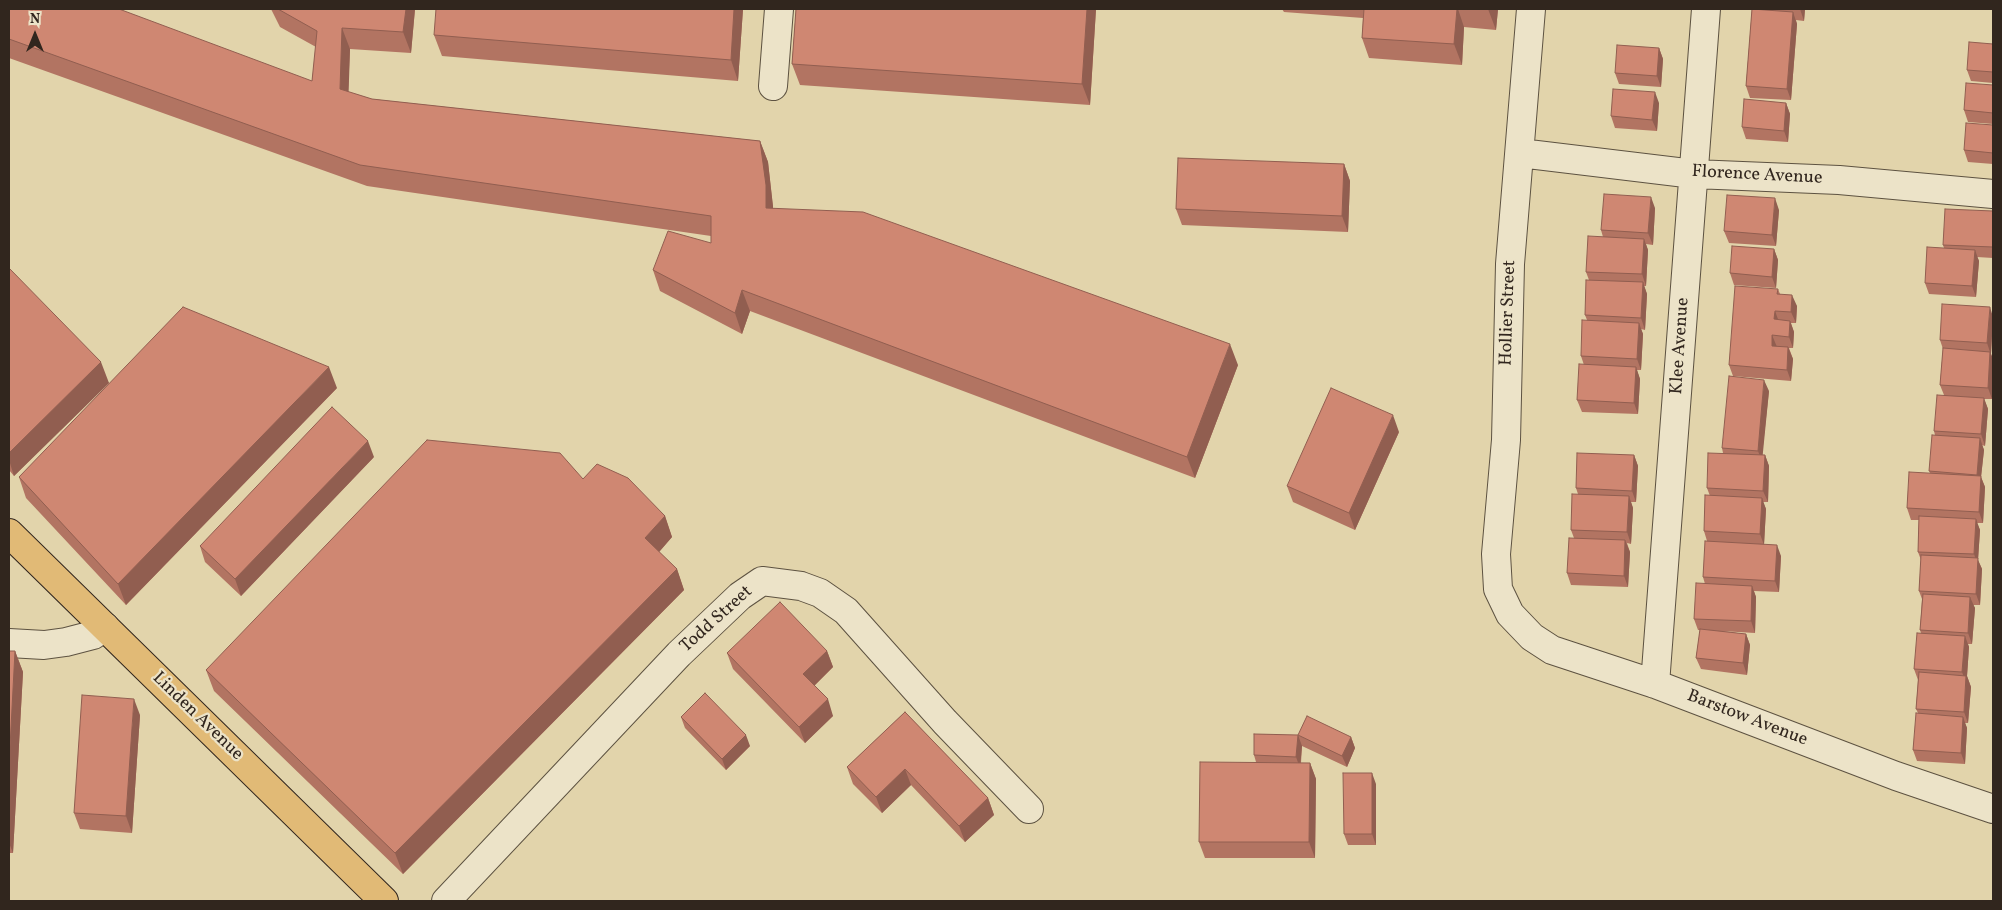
<!DOCTYPE html>
<html>
<head>
<meta charset="utf-8">
<style>
	body { margin:0 }
	#map { position:relative; width:2002px; height:910px; overflow:hidden; background:#e2d4ab; font-family:Vollkorn,serif }
	canvas { display:block }
	.frame { position:absolute; inset:0; border:10px solid #31261e; pointer-events:none }
	.north { position:absolute; left:10px; top:10px; width:50px; height:50px; -webkit-text-stroke:4px #ece3c8; paint-order:stroke; rotate:0deg; font-size:14px; font-weight:700; line-height:20px; text-align:center; color:#31261e }
	.north::after { content:''; display:block; margin:auto; width:18px; height:22px; background:#31261e; clip-path:polygon(50% 0,100% 100%,50% 72%,0 100%) }
</style>
</head>
<body>
<div id="map">
<canvas width="2002" height="910"></canvas>
<div class="frame"></div>
<div class="north">N</div>
</div>
<script>
const context = document.querySelector('canvas').getContext('2d');
context.lineJoin = 'round';
function poly(rows) {
  const path = new Path2D();
  for (const r of rows) {
    path.moveTo(r[0], r[1]);
    for (let i = 2; i < r.length; i += 2) path.lineTo(r[i], r[i + 1]);
  }
  return path;
}
function strokePath(path, color, width, dash) {
  context.strokeStyle = color;
  context.lineWidth = width;
  context.lineCap = dash ? 'butt' : 'round';
  context.setLineDash(dash || []);
  context.stroke(path);
}
function paint(path, color) {
  context.fillStyle = color;
  context.fill(path, 'evenodd');
}
function write(font, color, halo, rows, align = 'center') {
  context.font = font + ' Vollkorn,serif';
  context.lineWidth = 4.5;
  context.setLineDash([]);
  context.textBaseline = 'middle';
  context.strokeStyle = halo;
  context.fillStyle = color;
  for (const [text, x, y, turn = 0] of rows) {
    context.save();
    context.translate(x, y);
    context.rotate((+turn || 0) * Math.PI / 180);
    context.textAlign = isNaN(turn) ? turn : align;
    if (halo) context.strokeText(text, 0, 0);
    context.fillText(text, 0, 0);
    context.restore();
  }
}
const minor = poly([
	[1531,9,1510,264,1506,440,1496,554,1498,589,1510,614,1532,637,1552,650,1655,684,1896,776,1993,809],
	[773,86,779,9],
	[1520,153,1694,174,1839,180,1993,194],
	[9,643,44,645,66,642,93,635,105,627],
	[1655,684,1706,9],
	[446,901,679,654,740,596,762,581,801,586,820,593,846,611,945,722,1029,809]
]);
const major = poly([
	[9,533,384,901]
]);
strokePath(minor, '#5d5241', 30);
strokePath(major, '#31261e', 30);
strokePath(minor, '#ece3c8', 28);
strokePath(major, '#e1ba76', 28);
paint(poly([
	[9,9,312,81,316,47,280,27,271,9,415,9,411,53,350,49,348,92,372,99,760,141,768,162,773,208,1238,365,1195,478,750,311,742,334,660,291,653,270,711,243,711,236,367,186,9,58],
	[743,9,738,81,442,56,434,35],
	[796,9,1096,9,1090,105,800,85,792,64],
	[1282,9,1498,9,1496,30,1464,27,1462,65,1369,58,1362,38,1363,18,1284,12],
	[1752,9,1805,9,1804,21,1796,20,1797,24,1791,100,1750,98,1746,86],
	[1993,44,1993,83,1971,81,1967,70],
	[1659,48,1663,59,1661,87,1619,84,1615,73],
	[1993,85,1993,124,1968,122,1964,110],
	[1659,103,1657,131,1615,128,1611,116],
	[1786,103,1790,114,1788,142,1746,139,1742,127],
	[1993,125,1993,164,1968,162,1964,150],
	[1344,164,1350,181,1348,232,1182,225,1176,209],
	[1655,208,1653,245,1646,244,1648,250,1646,286,1644,286,1647,294,1645,330,1641,329,1643,334,1641,370,1637,370,1640,379,1638,414,1582,412,1577,400,1584,365,1581,356,1587,320,1585,315,1589,280,1586,272,1603,237,1601,230],
	[1779,210,1776,246,1729,243,1724,231],
	[1993,211,1993,258,1977,257,1979,261,1976,297,1929,294,1925,283,1944,248,1943,245],
	[1774,249,1778,260,1776,288,1734,285,1730,273],
	[9,268,109,383,14,476,9,470],
	[1778,289,1780,294,1797,306,1796,323,1791,323,1794,332,1793,348,1789,348,1793,359,1791,381,1733,376,1729,365],
	[1993,317,1991,354,1993,359,1993,379,1992,399,1984,399,1988,409,1985,446,1982,445,1984,450,1981,477,1985,487,1983,523,1977,523,1980,530,1978,560,1982,569,1980,605,1973,605,1975,608,1972,644,1968,644,1969,647,1967,676,1971,687,1968,723,1965,723,1967,728,1965,764,1917,761,1913,750,1918,713,1916,709,1918,680,1914,669,1921,633,1920,630,1922,599,1919,591,1921,560,1918,552,1919,520,1911,520,1907,508,1930,473,1929,471,1935,435,1934,431,1944,395,1940,385,1943,349,1940,340],
	[337,388,126,605,26,498,19,477],
	[1769,391,1762,455,1765,455,1769,466,1768,502,1763,502,1766,509,1764,544,1781,556,1779,592,1754,591,1756,597,1755,633,1721,631,1746,634,1750,645,1747,675,1701,669,1696,658,1700,630,1698,630,1694,619,1705,584,1703,577,1707,541,1704,531,1710,496,1707,488,1723,453,1722,448],
	[1399,432,1355,530,1293,502,1287,486],
	[1634,455,1638,466,1636,502,1631,502,1633,508,1631,544,1627,543,1630,552,1628,587,1571,585,1567,573,1574,538,1571,530,1578,494,1576,488],
	[374,457,241,596,205,562,200,546],
	[583,479,665,516,672,537,659,552,677,569,684,590,403,874,214,691,206,670],
	[9,651,15,651,23,672,13,853,9,853],
	[827,651,833,667,814,686,833,716,805,743,733,669,727,653],
	[905,712,988,798,994,815,965,842,911,785,882,813,853,784,847,767],
	[140,715,132,833,80,829,74,813],
	[681,717,750,746,726,770,685,728],
	[1254,734,1351,737,1355,748,1347,767,1302,746,1301,763,1310,763,1316,779,1315,858,1205,858,1199,842,1256,762,1254,755],
	[1376,784,1376,845,1348,845,1344,834]
]), '#b27462');
paint(poly([
	[406,9,415,9,411,53,403,32],
	[734,9,743,9,738,81,731,60],
	[1087,9,1096,9,1090,105,1082,84],
	[1457,9,1458,9,1464,27,1462,65,1454,44],
	[1488,9,1498,9,1496,30],
	[1800,9,1805,9,1804,21],
	[1793,12,1797,24,1791,100,1787,89],
	[342,28,350,49,348,110,340,89],
	[1659,48,1663,59,1661,87,1657,76],
	[1655,92,1659,103,1657,131,1652,120],
	[1786,103,1790,114,1788,142,1784,131],
	[760,141,768,162,773,206,773,229,766,208],
	[1344,164,1350,181,1348,232,1342,216],
	[1651,197,1655,208,1653,245,1648,233],
	[1775,198,1779,210,1776,246,1772,235],
	[1644,239,1648,250,1646,286,1642,274],
	[1774,249,1778,260,1776,288,1772,277],
	[1975,250,1979,261,1976,297,1972,286],
	[1643,282,1647,294,1645,330,1641,318],
	[742,290,750,311,742,334,735,313],
	[1792,295,1797,306,1796,323,1791,312],
	[1990,307,1993,317,1991,354,1993,359,1993,379,1992,399,1988,388,1990,352,1987,343],
	[1775,311,1779,322,1774,319],
	[1790,321,1794,332,1793,348,1789,337],
	[1639,323,1643,334,1641,370,1637,359],
	[1772,335,1777,347,1772,346],
	[1230,344,1238,365,1195,478,1187,457],
	[1788,347,1793,359,1791,381,1787,370],
	[101,362,109,383,14,476,9,460,9,453],
	[329,367,337,388,126,605,118,584],
	[1636,367,1640,379,1638,414,1634,403],
	[1764,380,1769,391,1762,462,1758,451],
	[1984,398,1988,409,1985,446,1981,434],
	[1393,415,1399,432,1355,530,1349,513],
	[1980,438,1984,450,1981,477,1985,487,1983,523,1979,512,1980,485,1977,475],
	[368,441,374,457,241,596,235,579],
	[1634,455,1638,466,1636,502,1632,491],
	[1765,455,1769,466,1768,502,1763,491],
	[1629,496,1633,508,1631,544,1627,532],
	[1762,498,1766,509,1764,545,1760,534],
	[665,516,672,537,653,559,645,538],
	[1976,519,1980,530,1978,560,1982,569,1980,605,1976,594,1977,563,1974,554],
	[1625,540,1630,552,1628,587,1624,576],
	[1777,545,1781,556,1779,592,1775,581],
	[677,569,684,590,403,874,395,853],
	[1752,586,1756,597,1755,633,1751,621],
	[1970,597,1975,608,1972,644,1968,633],
	[1746,634,1750,645,1747,675,1743,663],
	[1965,636,1969,647,1967,676,1971,687,1968,723,1964,712,1966,683,1962,672],
	[15,651,23,672,13,853,9,843,9,766],
	[827,651,833,667,809,691,803,674],
	[134,699,140,715,132,833,126,816],
	[828,699,833,716,805,743,799,727],
	[1963,717,1967,728,1965,764,1961,753],
	[746,735,750,746,726,770,722,759],
	[1298,735,1302,746,1300,768,1296,757],
	[1351,737,1355,748,1347,767,1342,756],
	[1310,763,1316,779,1315,858,1309,842],
	[905,769,911,785,882,813,876,797],
	[1372,773,1376,784,1376,845,1372,834],
	[988,798,994,815,965,842,959,826]
]), '#915e50');
const building = poly([
	[9,9,119,9,312,81,317,31,278,9,406,9,403,32,342,28,340,89,372,99,760,141,766,185,766,208,863,212,1230,344,1187,457,742,290,735,313,653,270,668,231,711,243,711,216,360,165,9,39,9,9],
	[436,9,734,9,731,60,434,35,436,9],
	[796,9,1087,9,1082,84,792,64,796,9],
	[1364,9,1457,9,1454,44,1362,38,1364,9],
	[1752,9,1793,12,1787,89,1746,86,1752,9],
	[1969,42,1993,44,1993,72,1967,70,1969,42],
	[1617,45,1659,48,1657,76,1615,73,1617,45],
	[1966,83,1993,85,1993,113,1964,110,1966,83],
	[1613,89,1655,92,1652,120,1611,116,1613,89],
	[1744,99,1786,103,1784,131,1742,127,1744,99],
	[1966,123,1993,125,1993,153,1964,150,1966,123],
	[1178,158,1344,164,1342,216,1176,209,1178,158],
	[1604,194,1651,197,1648,233,1601,230,1604,194],
	[1727,195,1775,198,1772,235,1724,231,1727,195],
	[1945,209,1993,211,1993,247,1943,245,1945,209],
	[1588,236,1644,239,1642,274,1586,272,1588,236],
	[1732,246,1774,249,1772,277,1730,273,1732,246],
	[1927,247,1975,250,1972,286,1925,283,1927,247],
	[9,268,101,362,9,453,9,268],
	[1586,280,1643,282,1641,318,1585,315,1586,280],
	[1735,286,1778,289,1777,294,1792,295,1791,312,1775,311,1774,319,1790,321,1789,337,1772,335,1772,346,1788,347,1787,370,1729,365,1735,286],
	[1942,304,1990,307,1987,343,1940,340,1942,304],
	[183,307,329,367,118,584,19,477,183,307],
	[1582,320,1639,323,1637,359,1581,356,1582,320],
	[1943,348,1990,352,1988,388,1940,385,1943,348],
	[1579,364,1636,367,1634,403,1577,400,1579,364],
	[1729,376,1764,380,1758,451,1722,448,1729,376],
	[1331,388,1393,415,1349,513,1287,486,1331,388],
	[1937,395,1984,398,1981,434,1934,431,1937,395],
	[332,407,368,441,235,579,200,546,332,407],
	[1932,435,1980,438,1977,475,1929,471,1932,435],
	[427,440,560,453,583,479,597,464,628,478,665,516,645,538,677,569,395,853,206,670,427,440],
	[1577,453,1634,455,1632,491,1576,488,1577,453],
	[1708,453,1765,455,1763,491,1707,488,1708,453],
	[1909,472,1981,476,1979,512,1907,508,1909,472],
	[1572,494,1629,496,1627,532,1571,530,1572,494],
	[1705,495,1762,498,1760,534,1704,531,1705,495],
	[1919,516,1976,519,1974,554,1918,552,1919,516],
	[1569,538,1625,540,1624,576,1567,573,1569,538],
	[1705,541,1777,545,1775,581,1703,577,1705,541],
	[1921,555,1978,558,1976,594,1919,591,1921,555],
	[1696,583,1752,586,1751,621,1694,619,1696,583],
	[1923,594,1970,597,1968,633,1920,630,1923,594],
	[780,602,827,651,803,674,828,699,799,727,727,653,780,602],
	[1700,629,1746,634,1743,663,1696,658,1700,629],
	[1917,633,1965,636,1962,672,1914,669,1917,633],
	[9,651,15,651,9,766,9,651],
	[1919,672,1966,676,1964,712,1916,709,1919,672],
	[705,693,746,735,722,759,681,717,705,693],
	[82,695,134,699,126,816,74,813,82,695],
	[905,712,988,798,959,826,905,769,876,797,847,767,905,712],
	[1916,713,1963,717,1961,753,1913,750,1916,713],
	[1307,716,1351,737,1342,756,1298,735,1307,716],
	[1254,734,1298,735,1296,757,1254,755,1254,734],
	[1200,762,1310,763,1309,842,1199,842,1200,762],
	[1343,773,1372,773,1372,834,1344,834,1343,773]
]);
paint(building, '#cf8772');
strokePath(building, '#915e50', 1);
write('18px', '#31261e', '#ece3c8', [
	["Florence Avenue",1757,176,3],
	["Hollier Street",1509,313,-88],
	["Klee Avenue",1681,346,-86],
	["Todd Street",717,620,-42],
	["Linden Avenue",197,717,44],
	["Barstow Avenue",1747,719,21]
]);
</script>
</body>
</html>
